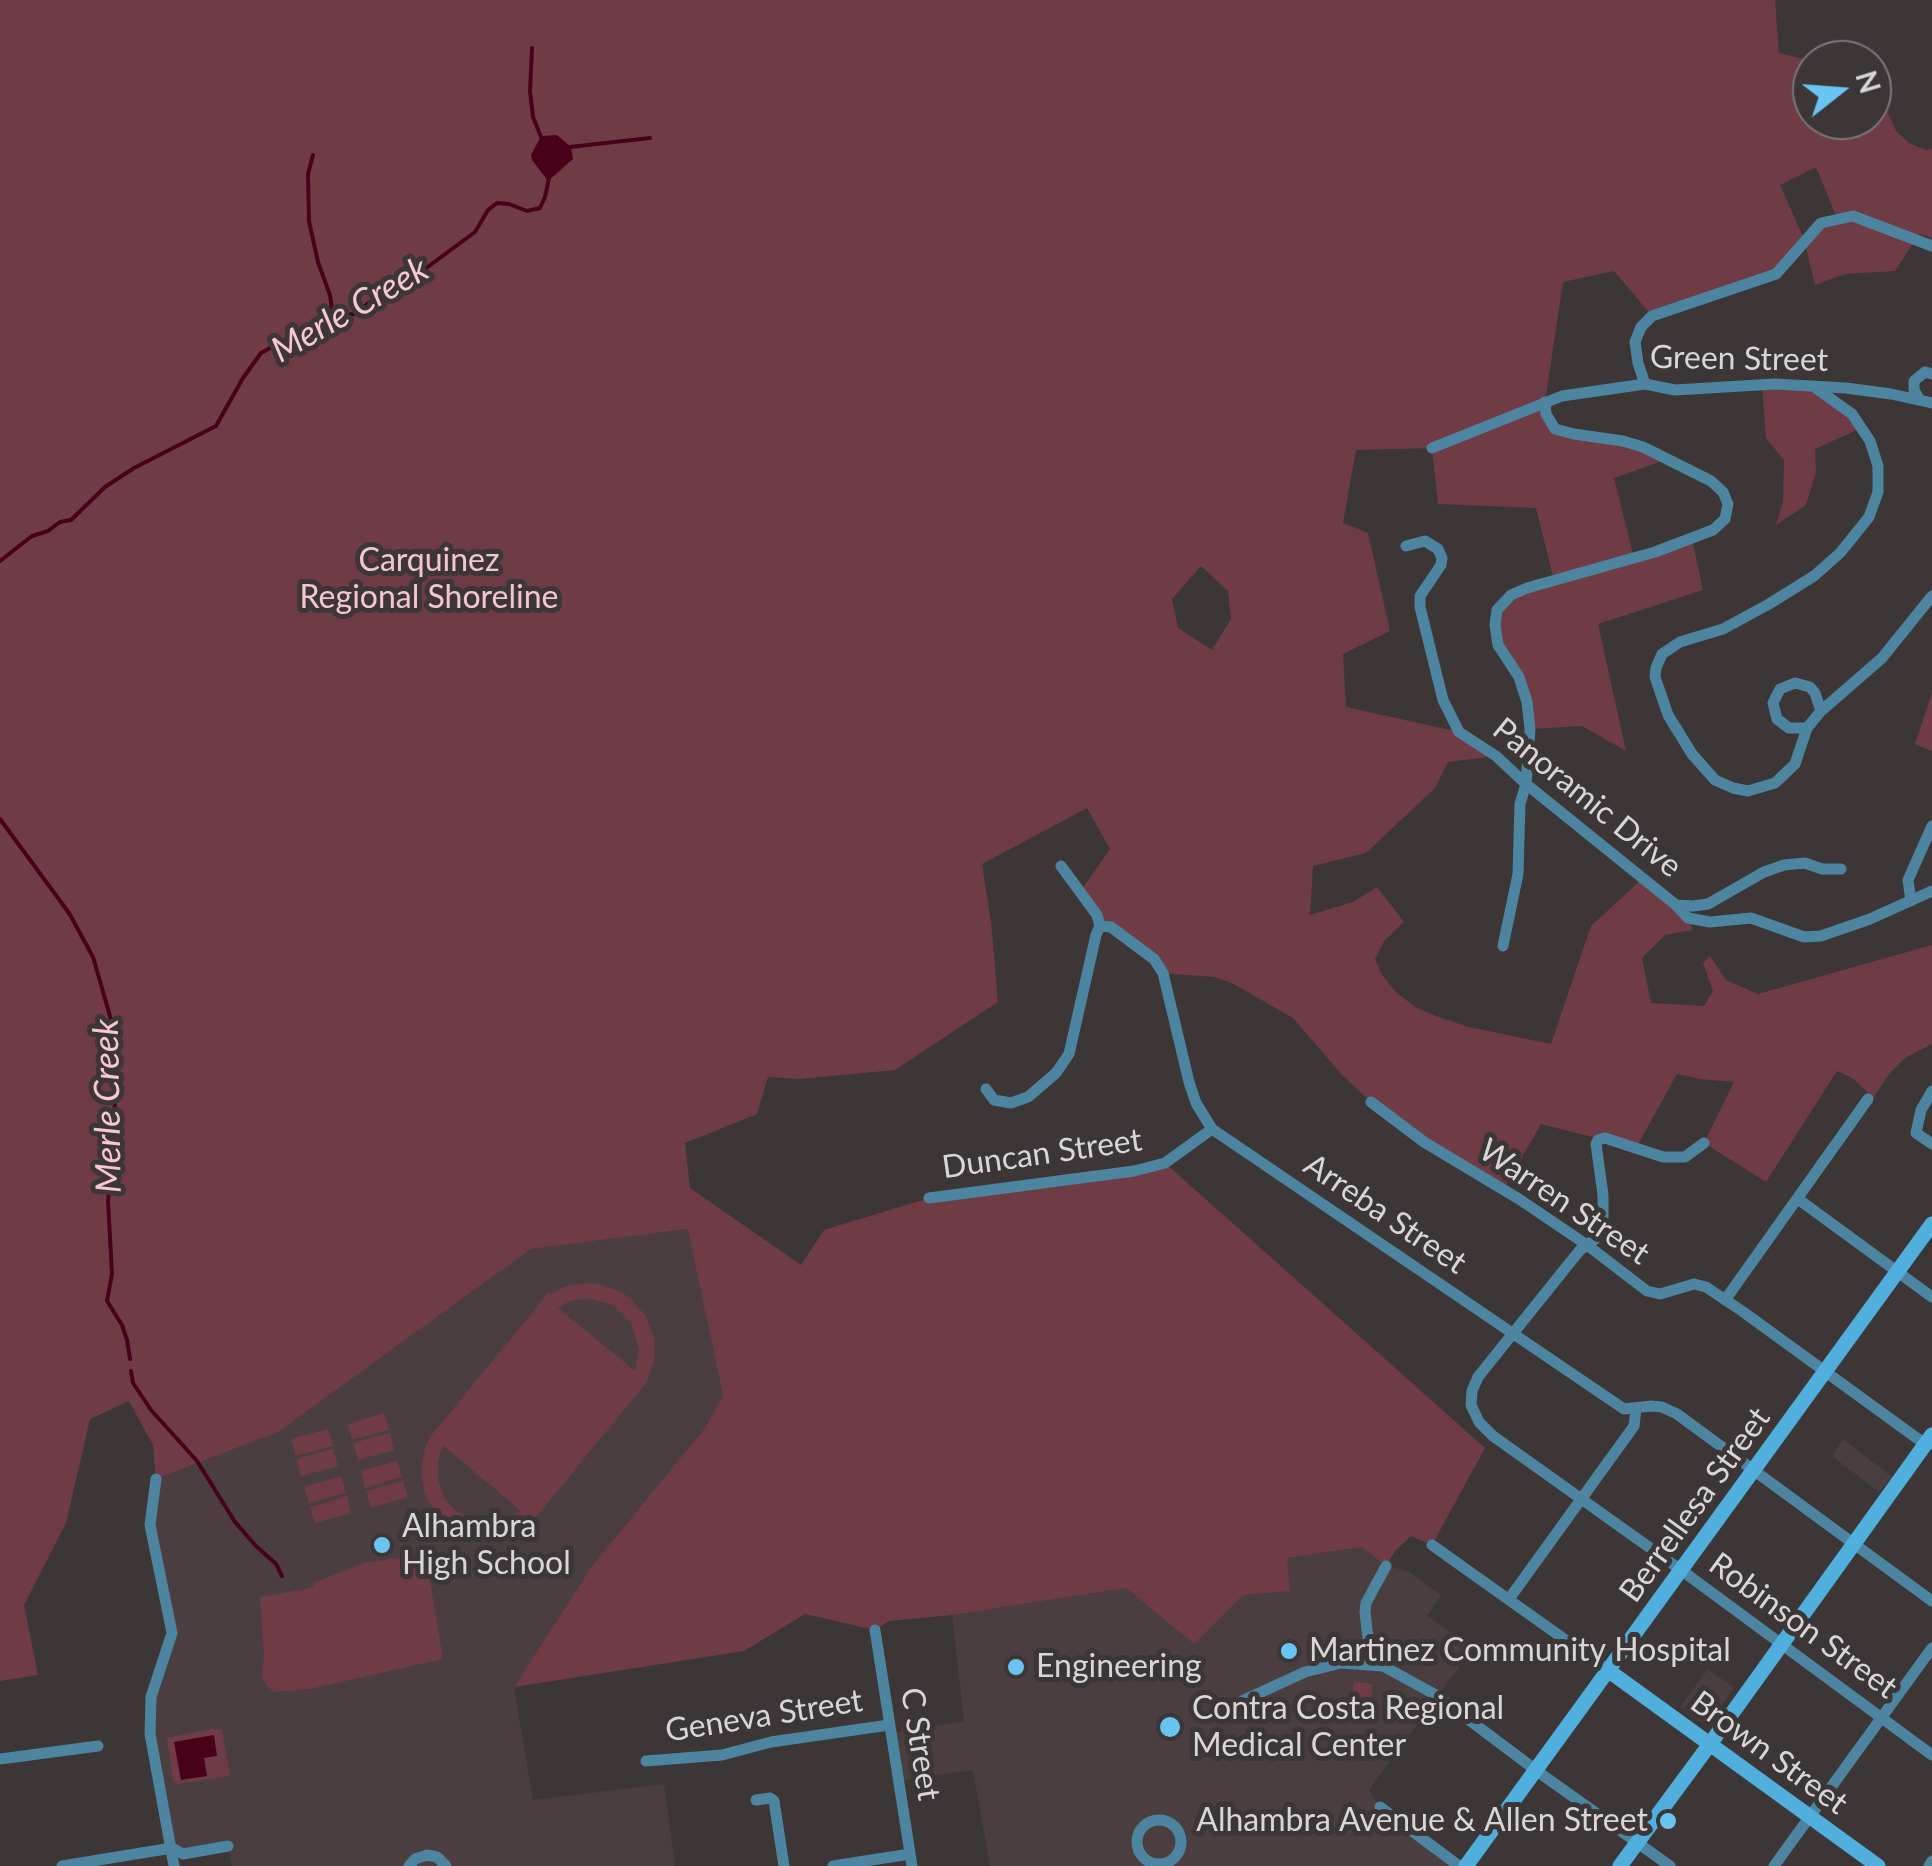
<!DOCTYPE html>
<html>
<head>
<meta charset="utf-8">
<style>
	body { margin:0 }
	#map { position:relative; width:1932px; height:1866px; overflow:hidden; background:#3c3637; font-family:Lato,sans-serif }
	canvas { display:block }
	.north { position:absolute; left:1792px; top:40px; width:100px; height:100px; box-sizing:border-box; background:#3c3637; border:2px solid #7b7677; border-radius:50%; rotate:73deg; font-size:28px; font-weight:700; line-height:40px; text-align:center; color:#dad6d7 }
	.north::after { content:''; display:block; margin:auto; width:35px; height:45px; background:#69c4f0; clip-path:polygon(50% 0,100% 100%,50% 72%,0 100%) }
</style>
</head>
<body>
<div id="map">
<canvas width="1932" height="1866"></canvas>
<div class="north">N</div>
</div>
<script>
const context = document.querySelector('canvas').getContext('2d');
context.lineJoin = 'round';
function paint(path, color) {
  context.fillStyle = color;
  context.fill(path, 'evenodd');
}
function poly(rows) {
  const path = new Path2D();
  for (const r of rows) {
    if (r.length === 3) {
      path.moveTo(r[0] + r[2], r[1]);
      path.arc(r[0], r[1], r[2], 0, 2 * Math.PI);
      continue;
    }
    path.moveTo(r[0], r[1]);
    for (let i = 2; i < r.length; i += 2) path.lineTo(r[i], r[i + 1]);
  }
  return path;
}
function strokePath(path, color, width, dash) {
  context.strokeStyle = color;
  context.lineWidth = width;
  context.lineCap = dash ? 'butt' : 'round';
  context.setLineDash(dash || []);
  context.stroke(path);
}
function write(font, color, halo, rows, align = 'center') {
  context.font = font + ' Lato,sans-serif';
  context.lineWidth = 10;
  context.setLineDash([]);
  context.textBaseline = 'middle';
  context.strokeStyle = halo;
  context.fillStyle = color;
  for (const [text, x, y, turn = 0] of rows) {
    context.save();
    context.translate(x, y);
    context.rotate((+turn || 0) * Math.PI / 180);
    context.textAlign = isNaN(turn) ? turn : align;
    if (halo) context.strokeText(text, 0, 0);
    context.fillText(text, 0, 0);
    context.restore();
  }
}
paint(poly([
	[689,1229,723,1396,704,1429,592,1566,514,1687,533,1800,664,1784,675,1866,232,1866,228,1846,183,1854,172,1848,150,1711,172,1633,150,1525,156,1479,278,1432,531,1249],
	[1843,1439,1892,1477,1879,1492,1832,1456],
	[1362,1547,1386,1566,1408,1571,1441,1595,1427,1616,1473,1648,1369,1790,1380,1807,1459,1866,990,1866,973,1770,898,1781,891,1733,964,1721,952,1615,1126,1588,1194,1644,1243,1595,1286,1558],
	[1708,1669,1734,1688,1706,1727,1680,1707]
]), '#4b3e40');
paint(poly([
	[0,0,1775,0,1779,53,1812,61,1812,120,1872,120,1872,75,1892,80,1885,106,1896,131,1909,143,1926,150,1932,149,1932,238,1919,234,1895,271,1845,274,1815,285,1805,243,1776,274,1652,316,1614,271,1563,282,1545,402,1550,423,1623,441,1668,459,1614,478,1634,558,1692,539,1703,590,1598,624,1626,751,1582,726,1530,729,1527,702,1495,625,1511,595,1554,580,1536,508,1438,504,1432,448,1356,450,1343,523,1368,533,1390,631,1343,654,1346,707,1459,732,1496,756,1448,762,1435,788,1366,853,1313,866,1310,915,1353,902,1377,887,1404,922,1384,941,1375,959,1382,975,1396,992,1415,1007,1438,1017,1469,1027,1551,1044,1591,926,1643,878,1688,918,1693,930,1665,935,1642,958,1651,1003,1704,1006,1713,991,1703,963,1710,956,1726,980,1758,994,1932,945,1932,1044,1905,1058,1889,1074,1873,1098,1854,1079,1837,1071,1766,1182,1704,1143,1734,1082,1700,1079,1677,1074,1636,1148,1541,1124,1503,1190,1371,1102,1343,1076,1293,1018,1232,983,1214,977,1163,973,1100,926,1080,892,1110,849,1087,808,982,864,991,922,998,1002,895,1070,800,1079,768,1077,757,1114,685,1143,690,1188,801,1265,824,1230,929,1198,1165,1163,1485,1448,1432,1545,1411,1536,1395,1551,1386,1566,1362,1547,1287,1558,1290,1591,1243,1595,1194,1644,1126,1588,952,1615,889,1621,875,1630,805,1614,744,1651,514,1687,592,1566,704,1429,723,1396,688,1229,531,1249,278,1432,156,1479,153,1445,129,1401,90,1419,66,1523,24,1605,38,1675,0,1681],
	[1816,167,1837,218,1805,241,1780,185],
	[1201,566,1228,591,1231,619,1212,650,1178,628,1172,599],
	[1762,385,1813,386,1861,428,1815,449,1816,472,1806,505,1776,525,1783,501,1784,460,1766,438],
	[1932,693,1932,751,1915,744],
	[587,1283,599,1284,621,1292,630,1298,646,1316,654,1338,655,1350,654,1361,646,1383,532,1522,511,1534,489,1538,466,1534,455,1529,437,1514,425,1494,421,1471,425,1448,430,1437,549,1292,551,1294,564,1287],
	[588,1298,613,1305,632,1324,639,1350,635,1371,558,1308,570,1301],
	[443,1446,444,1446,521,1511,506,1519,488,1522,471,1519,455,1510,444,1497,438,1480,438,1462],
	[384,1413,389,1430,352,1440,348,1424],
	[328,1429,333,1446,296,1456,291,1439],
	[390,1433,394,1450,358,1460,353,1443],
	[333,1449,338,1466,301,1476,297,1459],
	[397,1461,402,1477,365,1488,361,1471],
	[341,1476,346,1493,309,1503,304,1487],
	[403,1481,408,1497,371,1508,366,1491],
	[347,1496,351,1513,315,1523,310,1507],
	[417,1555,423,1556,427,1562,443,1659,310,1689,274,1692,266,1685,262,1676,264,1654,260,1597,311,1588,316,1582,364,1563],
	[1354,1682,1373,1684,1369,1713,1350,1710],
	[212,1729,222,1730,230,1776,177,1784,173,1781,167,1738]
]), '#6f3c45');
paint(poly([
	[557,135,571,147,573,159,548,181,532,160,531,155,541,136],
	[214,1735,217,1756,204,1758,207,1776,181,1780,174,1742]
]), '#480119');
strokePath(poly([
	[532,48,530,91,533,117,541,137],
	[570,147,650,138],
	[313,155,308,174,309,221,318,262,330,295,333,316],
	[0,561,32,536,48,531,60,522,71,520,105,487,134,468,216,426,243,378,261,353,303,330,315,322,329,316,354,314,382,293,406,283,475,232,488,210,497,203,509,204,527,211,540,208,545,197,549,178],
	[0,819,69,913,93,957,114,1030,115,1136,108,1201,112,1274,107,1301,122,1325,127,1340,130,1359],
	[131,1371,133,1383,151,1410,197,1461,235,1522,256,1546,276,1564,282,1576]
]), '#480119', 4);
strokePath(poly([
	[1645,384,1638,363,1635,342,1641,327,1652,316,1776,274,1821,223,1853,216,1932,246],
	[1813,386,1852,414,1870,441,1878,466,1878,492,1869,517,1840,553,1814,576,1769,604,1723,629,1680,642,1662,654,1656,668,1655,677,1668,715,1692,754,1715,780,1733,788,1748,791,1775,783,1795,764,1807,728,1821,711,1882,658,1932,596],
	[1919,399,1914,390,1914,381,1925,372,1932,374],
	[1432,448,1562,396,1645,384,1675,390,1775,384,1846,388,1891,394,1932,403],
	[1406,546,1425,541,1438,549,1442,558,1441,565,1420,596,1420,607,1443,700,1459,732,1496,756,1526,784,1676,905,1693,906,1708,904,1764,872,1784,865,1805,863,1822,869,1841,869],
	[1807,728,1789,728,1777,719,1773,703,1780,689,1795,683,1810,687,1815,693,1821,711],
	[1061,866,1097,915,1100,926],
	[1911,901,1908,880,1932,826],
	[1676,905,1688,918,1710,922,1751,918,1804,937,1821,936,1870,919,1932,891],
	[1503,946,1518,874,1520,804,1526,784,1530,729,1527,702,1519,677,1498,645,1495,625,1497,610,1511,595,1527,588,1655,552,1713,530,1725,519,1728,504,1723,492,1711,481,1643,447,1623,441,1574,434,1555,429,1546,414,1545,402],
	[986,1089,994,1100,1011,1103,1028,1097,1056,1073,1069,1054,1096,935,1100,926,1111,927,1154,959,1163,973,1189,1082,1196,1103,1212,1129,1624,1409,1651,1406,1662,1407,1677,1414,1932,1601],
	[1932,1091,1921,1110,1916,1133,1932,1144],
	[1371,1102,1424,1142,1519,1199,1587,1245,1647,1291,1660,1294,1694,1284,1706,1287,1742,1311,1918,1439,1931,1444],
	[1704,1143,1685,1157,1663,1157,1605,1138,1598,1140,1596,1144,1603,1195,1603,1218,1595,1239,1580,1250,1478,1377,1472,1391,1471,1405,1479,1422,1493,1436,1681,1570,1932,1755],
	[929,1198,1134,1171,1165,1163,1212,1129],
	[1798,1199,1932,1297],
	[1725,1300,1868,1099],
	[156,1479,150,1525,172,1633,151,1697,150,1734,174,1866],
	[1432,1545,1609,1671],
	[1509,1599,1634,1426,1636,1409],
	[875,1630,912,1866],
	[1383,1666,1368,1638,1365,1612,1366,1603,1386,1566],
	[1242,1701,1305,1672,1341,1663,1383,1666,1436,1695,1537,1771,1670,1866],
	[0,1759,98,1746],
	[646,1761,722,1755,771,1742,889,1725],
	[756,1800,770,1798,774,1801,784,1866],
	[1380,1807,1459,1866],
	[1159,1842,22],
	[62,1866,172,1848,183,1854,228,1846],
	[409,1866,415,1859,427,1855,437,1857,446,1866],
	[833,1866,910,1854],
	[1774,1866,1932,1648],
	[1929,1866,1932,1861]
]), '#4d84a0', 11);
strokePath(poly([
	[1609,1671,1878,1866],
	[1466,1866,1932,1224],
	[1620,1866,1710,1744,1932,1435]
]), '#50afdc', 15);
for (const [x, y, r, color] of [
	[382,1545,10,"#69c4f0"],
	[1289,1651,10,"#69c4f0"],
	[1016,1667,10,"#69c4f0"],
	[1170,1727,12,"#69c4f0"],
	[1668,1821,10,"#69c4f0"]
]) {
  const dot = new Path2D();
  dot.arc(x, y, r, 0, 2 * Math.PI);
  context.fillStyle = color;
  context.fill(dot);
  strokePath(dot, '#3c3637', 4);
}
write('32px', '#dad6d7', '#3c3637', [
	["Green Street",1739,359,1],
	["Panoramic Drive",1587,798,39],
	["Duncan Street",1042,1154,-8],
	["Warren Street",1564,1202,34],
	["Arreba Street",1385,1214,34],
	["Berrellesa Street",1695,1505,-54],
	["Robinson Street",1803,1626,36],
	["Geneva Street",764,1716,-9],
	["C Street",920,1744,81],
	["Brown Street",1769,1753,36]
]);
write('32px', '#f5c7cd', '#3c3637', [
	["Carquinez",429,561],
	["Regional Shoreline",429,598]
]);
write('32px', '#dad6d7', '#3c3637', [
	["Alhambra",402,1527],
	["High School",402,1564],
	["Martinez Community Hospital",1309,1651],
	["Engineering",1036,1667],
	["Contra Costa Regional",1192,1709],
	["Medical Center",1192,1746],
	["Alhambra Avenue & Allen Street",1648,1821,"right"]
], 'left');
write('italic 35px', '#f7c9cf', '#3c3637', [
	["Merle Creek",350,310,-30],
	["Merle Creek",108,1106,-91]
]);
</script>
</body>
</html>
